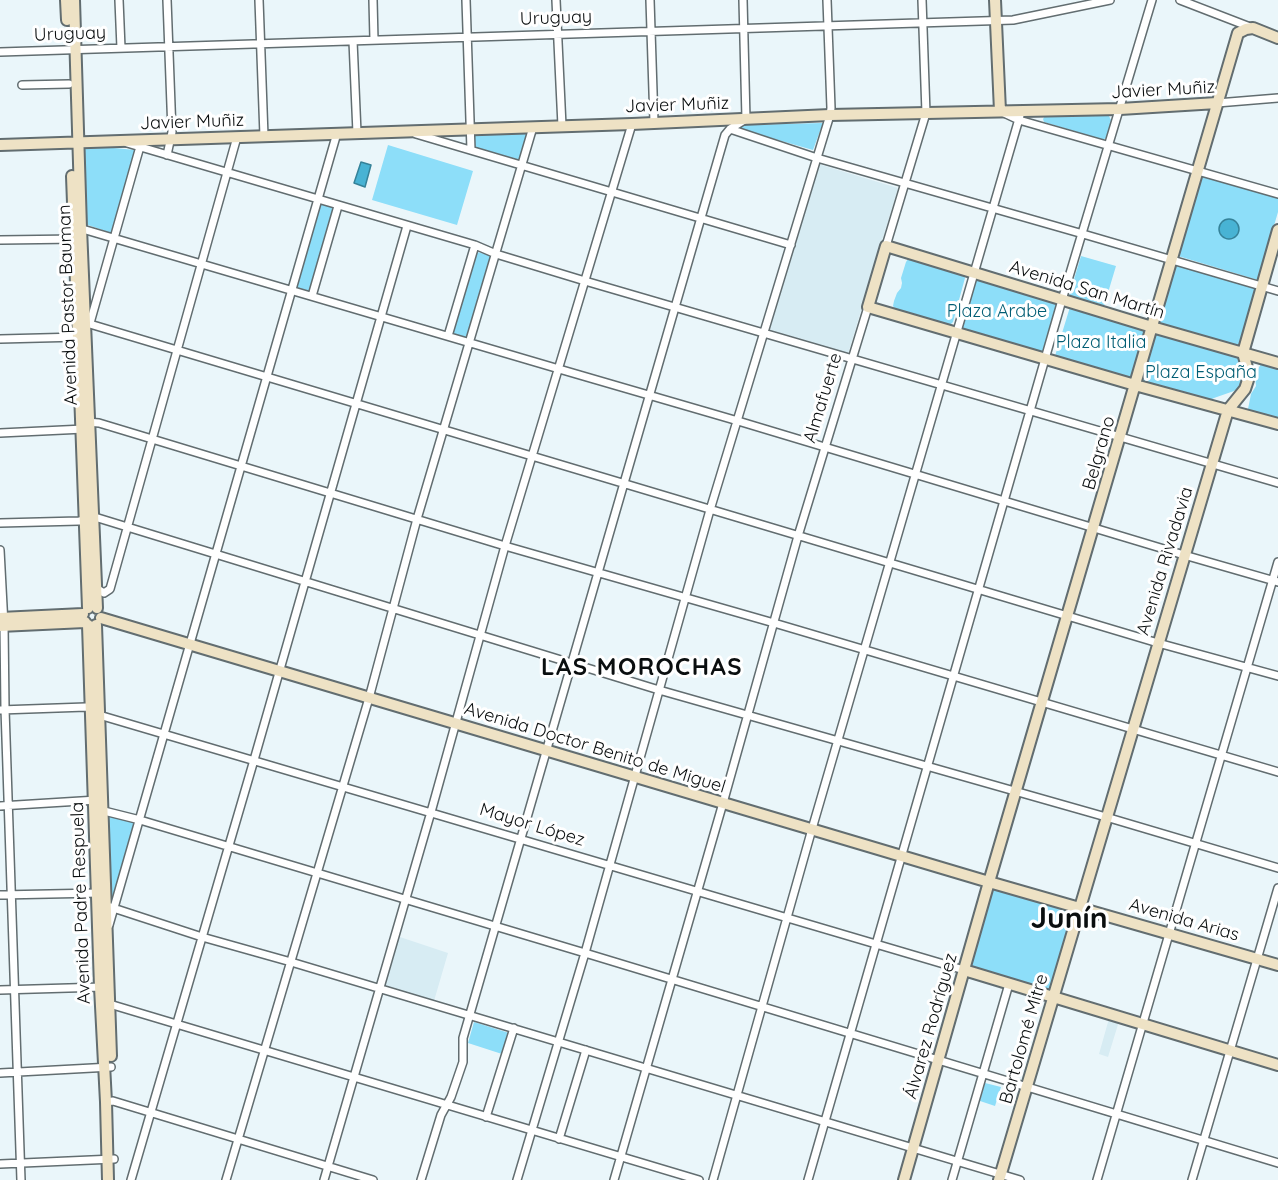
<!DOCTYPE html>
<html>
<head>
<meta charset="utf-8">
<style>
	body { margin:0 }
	canvas { display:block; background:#eaf6fa }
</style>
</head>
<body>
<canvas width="1278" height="1180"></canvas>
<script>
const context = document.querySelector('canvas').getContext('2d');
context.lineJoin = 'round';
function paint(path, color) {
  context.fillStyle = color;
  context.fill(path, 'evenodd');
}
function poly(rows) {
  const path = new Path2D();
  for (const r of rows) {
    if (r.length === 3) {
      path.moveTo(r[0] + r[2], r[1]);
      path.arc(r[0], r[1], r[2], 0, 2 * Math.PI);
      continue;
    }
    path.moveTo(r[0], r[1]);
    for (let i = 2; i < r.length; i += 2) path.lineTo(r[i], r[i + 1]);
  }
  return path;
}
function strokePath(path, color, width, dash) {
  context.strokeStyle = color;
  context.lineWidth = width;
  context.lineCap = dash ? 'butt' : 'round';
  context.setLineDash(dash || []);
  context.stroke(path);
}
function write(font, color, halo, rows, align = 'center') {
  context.font = font + ' Quicksand,sans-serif';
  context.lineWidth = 6;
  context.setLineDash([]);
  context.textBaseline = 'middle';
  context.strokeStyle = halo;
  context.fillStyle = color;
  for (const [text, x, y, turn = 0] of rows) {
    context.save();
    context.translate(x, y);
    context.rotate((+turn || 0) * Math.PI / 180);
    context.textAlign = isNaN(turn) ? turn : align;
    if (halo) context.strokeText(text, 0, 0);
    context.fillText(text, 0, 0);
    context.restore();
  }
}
paint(poly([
	[818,164,898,188,848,354,768,330],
	[397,936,448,953,434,1001,383,987],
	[1110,1015,1120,1018,1108,1057,1099,1054]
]), '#d7ecf3');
paint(poly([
	[1108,114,1111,120,1107,137,1103,140,1044,122,1043,119,1045,116],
	[823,123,813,150,743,130,740,128,743,125],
	[531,129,521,163,473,149,472,130],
	[83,145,135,150,111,233,85,224],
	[388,145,473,171,457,225,372,200],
	[1202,176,1278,198,1278,212,1258,280,1178,256],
	[319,203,335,207,311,293,295,288],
	[477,252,492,256,468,339,452,334],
	[1081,256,1116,266,1104,306,1069,296],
	[908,259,963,274,965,278,953,322,951,324,948,325,899,312,895,309,893,306,894,301,897,293,901,288,902,283,901,278,906,262],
	[1175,265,1257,288,1240,347,1158,323],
	[977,278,1060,304,1045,353,962,329],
	[1070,307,1147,330,1132,379,1055,356],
	[1156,332,1237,355,1243,378,1243,383,1241,387,1234,391,1214,398,1206,402,1142,381],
	[1264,363,1278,367,1278,419,1251,413,1248,409,1251,394,1256,386,1255,374,1261,364],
	[107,815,136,822,114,899,109,897],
	[989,882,1080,907,1053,997,964,970],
	[474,1022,509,1033,502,1054,468,1043],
	[985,1083,1001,1087,995,1106,980,1101]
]), '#8ddef9');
const water = poly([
	[361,162,371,165,365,187,354,183,361,162],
	[1229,229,10]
]);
paint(water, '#48b3d4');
strokePath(water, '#358299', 1.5);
const street = poly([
	[119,0,121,48],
	[167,0,172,132,167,155],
	[259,0,264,136],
	[373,0,374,40],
	[466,0,471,150],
	[556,0,562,126],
	[650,0,654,122],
	[1180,0,1250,27],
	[353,41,357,133],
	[0,52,1013,20,1110,0],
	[22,85,69,84],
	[1217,103,1278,98],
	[1002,112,1019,120,1278,194],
	[730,129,817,158,1083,234,1278,291],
	[416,134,791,245],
	[127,143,475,245,496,254,585,281,1278,483],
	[79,228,559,369,738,421,1184,555,1278,582],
	[0,240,78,239],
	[886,246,926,113,922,0],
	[312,296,338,206],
	[83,322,1158,643,1278,676],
	[90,323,141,143],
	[448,336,475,245],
	[0,339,80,337],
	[86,422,99,423,152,439,505,546,774,623,1278,772],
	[0,433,84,429],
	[0,523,79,521,98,518,659,690,1106,817,1278,868],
	[0,550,4,625,5,709,21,1180],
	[96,588,104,593,110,589,237,137],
	[0,710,86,707,91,708,99,715,964,970],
	[0,806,97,800],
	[100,810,140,820,585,953,1278,1163],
	[0,895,99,893],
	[104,905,202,937,291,962,1020,1180],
	[109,925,337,133],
	[0,990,103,987],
	[106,1003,699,1180],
	[0,1073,111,1067],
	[106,1102,113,1101,373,1180],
	[486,1117,514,1028],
	[559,1139,586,1050],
	[0,1164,114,1159],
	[131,1180,254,760,407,226],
	[226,1180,369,698,417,519,533,127],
	[324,1180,431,812,505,546,632,124],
	[421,1180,441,1115,451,1097,463,1062,463,1038,725,135,730,129,746,119,743,0],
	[517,1180,585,953,710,510,830,115,831,108,827,0],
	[614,1180,723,803,798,536,868,307],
	[713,1180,812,829,1021,112],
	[808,1180,1062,300,1152,0],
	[952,1180,1009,984],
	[1097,1180,1278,562],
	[1192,1180,1278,888]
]);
const secondary = poly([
	[66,0,67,20],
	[74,0,81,228,97,608],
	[995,0,1000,111],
	[0,145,632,124,830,115,1120,109,1217,103],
	[72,176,88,608],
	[1278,363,1152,327,886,246,868,307,1135,385,1278,424],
	[0,618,83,614],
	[101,618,989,882,1278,965],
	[88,625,100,987,106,1102,108,1180],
	[96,625,111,1056],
	[0,626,85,622],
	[964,970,1278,1065],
	[904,1180,989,882,1238,33,1246,29,1253,28,1278,38],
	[999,1180,1228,410,1245,389,1248,380,1248,371,1243,353,1278,230]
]);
strokePath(street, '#626d70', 10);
strokePath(secondary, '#626d70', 14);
strokePath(street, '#fff', 7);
strokePath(secondary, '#eee2c5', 10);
write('18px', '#0a0e0f', '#fff', [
	["Uruguay",556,18,-2],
	["Uruguay",70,34,-2],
	["Javier Muñiz",1163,90,-3],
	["Javier Muñiz",677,105,-2],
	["Javier Muñiz",192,122,-2],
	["Avenida San Martín",1087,290,17],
	["Avenida Pastor Bauman",68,305,-92],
	["Almafuerte",823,398,-73],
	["Belgrano",1099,453,-74],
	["Avenida Rivadavia",1165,561,-73],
	["Avenida Doctor Benito de Miguel",595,748,17],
	["Mayor López",532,825,17],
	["Avenida Padre Respuela",81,903,-92],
	["Avenida Arias",1184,920,16],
	["Álvarez Rodríguez",931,1026,-74],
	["Bartolomé Mitre",1024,1039,-74]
]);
write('18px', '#005d74', '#fff', [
	["Plaza Arabe",997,312],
	["Plaza Italia",1101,343],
	["Plaza España",1201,373]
]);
context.letterSpacing = '1.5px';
write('bold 24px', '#0a0e0f', '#fff', [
	["LAS MOROCHAS",642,668]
]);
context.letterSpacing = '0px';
write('bold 30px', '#0a0e0f', '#fff', [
	["Junín",1069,919]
]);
</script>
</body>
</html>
